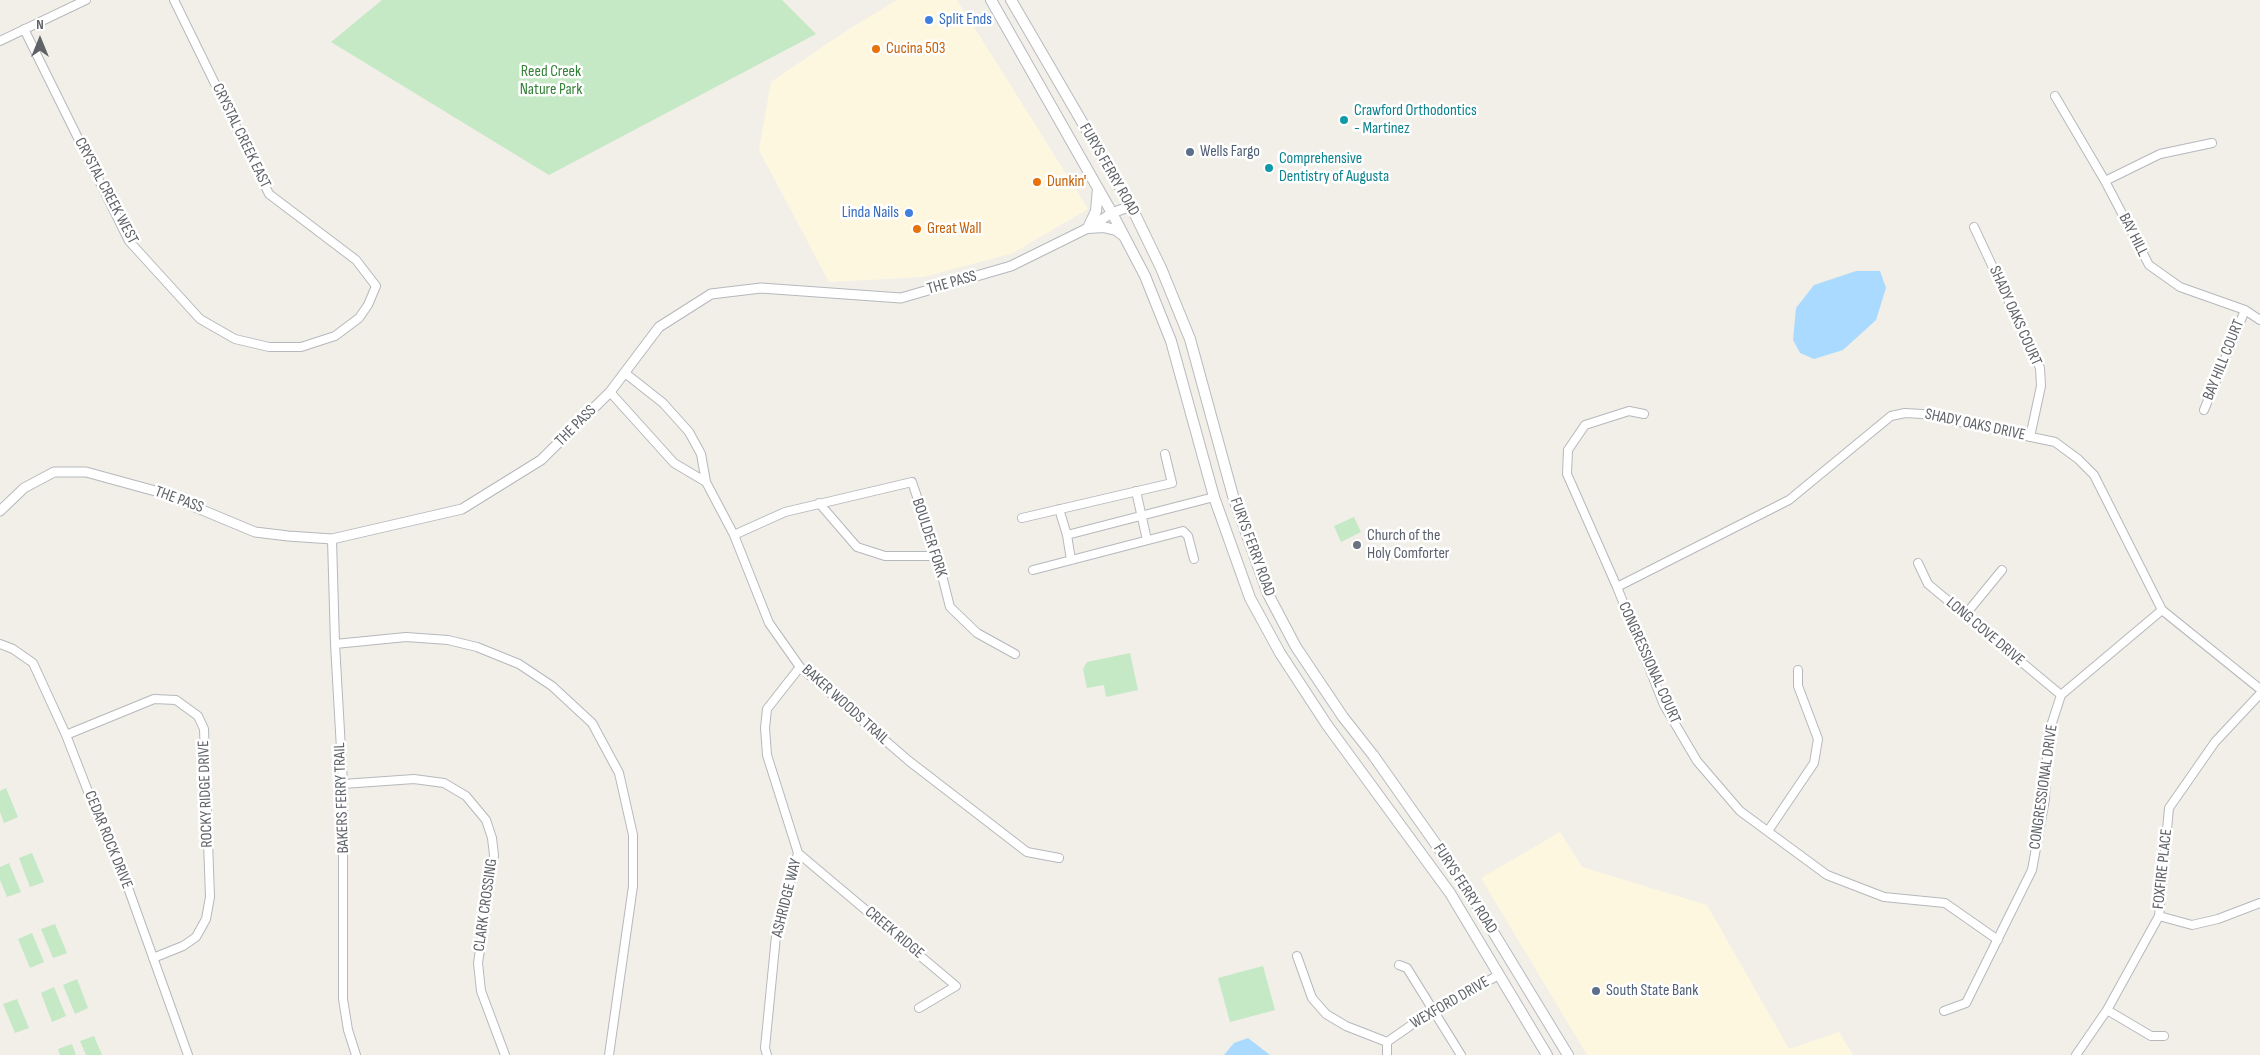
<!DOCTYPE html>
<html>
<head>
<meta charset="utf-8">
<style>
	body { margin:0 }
	#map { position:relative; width:2260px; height:1055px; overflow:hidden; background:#f1efe8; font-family:"Sofia Sans Condensed",sans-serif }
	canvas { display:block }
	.north { position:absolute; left:15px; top:15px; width:50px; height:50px; -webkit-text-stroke:4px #fff; paint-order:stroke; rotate:0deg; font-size:14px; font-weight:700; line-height:20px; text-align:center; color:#5f6368 }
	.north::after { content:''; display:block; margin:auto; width:18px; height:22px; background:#5f6368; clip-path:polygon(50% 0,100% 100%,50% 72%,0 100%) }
</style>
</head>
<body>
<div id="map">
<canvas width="2260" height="1055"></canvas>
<div class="north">N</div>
</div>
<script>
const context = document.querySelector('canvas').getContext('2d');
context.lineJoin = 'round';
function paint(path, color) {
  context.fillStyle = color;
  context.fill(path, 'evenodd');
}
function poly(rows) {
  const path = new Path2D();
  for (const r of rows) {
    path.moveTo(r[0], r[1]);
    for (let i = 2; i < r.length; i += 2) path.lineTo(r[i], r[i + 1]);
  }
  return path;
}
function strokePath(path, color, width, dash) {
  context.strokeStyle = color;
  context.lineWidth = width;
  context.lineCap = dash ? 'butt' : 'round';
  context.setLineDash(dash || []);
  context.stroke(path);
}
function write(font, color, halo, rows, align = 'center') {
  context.font = font + ' "Sofia Sans Condensed",sans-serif';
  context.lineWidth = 5;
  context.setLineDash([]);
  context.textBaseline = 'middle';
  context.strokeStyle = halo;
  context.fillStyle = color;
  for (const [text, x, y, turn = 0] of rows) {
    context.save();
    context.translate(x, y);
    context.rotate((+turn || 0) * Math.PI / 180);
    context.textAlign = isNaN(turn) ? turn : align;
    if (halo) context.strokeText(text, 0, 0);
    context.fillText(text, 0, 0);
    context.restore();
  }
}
paint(poly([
	[897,0,957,0,1088,209,1013,253,924,277,829,282,759,150,771,82,846,31],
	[1560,832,1582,867,1707,905,1789,1049,1839,1032,1853,1055,1587,1055,1481,878]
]), '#fef7e0');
paint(poly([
	[382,0,782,0,816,34,549,175,331,42],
	[1354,517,1361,532,1341,542,1334,526],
	[1130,653,1138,690,1106,697,1104,685,1087,688,1083,669,1087,662],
	[6,788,18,817,4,823,0,812,0,791],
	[32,853,44,882,30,887,19,858],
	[9,863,21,892,7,897,0,880,0,867],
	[55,924,67,953,53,958,41,929],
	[32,933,44,962,30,968,18,939],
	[1263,966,1275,1010,1230,1022,1218,978],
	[77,979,88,1008,75,1014,63,985],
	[54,987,66,1016,52,1022,41,993],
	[17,999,29,1028,15,1033,3,1004],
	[94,1036,102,1055,86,1055,80,1041],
	[72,1044,76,1055,60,1055,58,1049]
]), '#c5e8c5');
paint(poly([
	[1856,271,1880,271,1886,288,1876,320,1843,350,1814,359,1800,353,1793,340,1796,308,1814,285],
	[1248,1038,1270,1055,1224,1055,1234,1043]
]), '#aadaff');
const minor = poly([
	[24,29,129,241,200,319,235,339,269,347,301,347,335,336,359,318,368,305,376,286,356,260,269,194,174,0],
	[0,41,86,0],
	[2055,96,2105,181,2149,265,2180,287,2245,310,2260,320],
	[2105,181,2160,154,2212,143],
	[1974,227,2040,368,2041,386,2030,437],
	[625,373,663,403,689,432,701,454,706,482],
	[610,392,674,463,706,482,734,535,769,623,800,667,909,761,1027,852,1059,858],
	[2204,410,2245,310],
	[1644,414,1629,411,1585,425,1568,450,1567,474,1617,587,1664,705,1697,761,1740,811,1827,875,1884,897,1945,903,1998,940],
	[1136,491,1147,540],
	[819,503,857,547,885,556,937,556],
	[1059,509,1067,535,1071,560],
	[1022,518,1172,483,1165,454],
	[734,535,785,512,912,482,937,556,950,607,977,633,1015,654],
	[1067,535,1214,497],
	[332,539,335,644,343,784,343,999,348,1030,356,1055],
	[1918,563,1928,584,2061,695],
	[1033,570,1183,531,1188,536,1194,559],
	[1617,587,1789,500,1891,416,1905,413,1922,414,2055,442,2078,459,2094,475,2162,610,2260,689],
	[1965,615,2002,570],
	[0,644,13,649,33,663,66,735,105,835,126,882,188,1055],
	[335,644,406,637,448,640,477,647,519,664,552,686,592,723,619,773,633,835,633,886,609,1055],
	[66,735,154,699,176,700,198,716,204,729,210,897,206,919,196,937,183,946,153,958],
	[343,784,414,779,444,783,466,796,486,820,492,838,494,855,478,963,481,991,505,1055],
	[1768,831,1814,763,1818,739,1798,686,1798,670],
	[798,853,956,986,919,1008],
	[2159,916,2192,925,2218,919,2260,903],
	[1297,956,1312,998,1326,1014,1346,1026,1387,1042],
	[1399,965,1407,968,1461,1055],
	[2107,1010,2151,1036,2164,1036],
	[1944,1011,1966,1003,2032,870,2045,799,2048,735,2061,695,2162,610],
	[767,1055,765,1048,776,936,798,853,767,755,765,728,767,709,800,667],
	[1387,1055,1387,1042,1433,1010,1499,975],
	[2076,1055,2107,1010,2159,916,2169,808,2215,742,2260,694]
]);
const tertiary = poly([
	[0,511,24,488,54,472,86,472,159,492,255,532,288,536,332,539,462,509,541,460,610,392,659,327,711,294,761,288,901,298,1011,266,1088,228,1112,213,1131,206]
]);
const secondary = poly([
	[991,0,1112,213,1145,276,1171,341,1214,497,1250,598,1280,653,1327,725,1450,893,1547,1055],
	[1011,0,1131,206,1161,268,1190,339,1233,496,1268,594,1296,647,1343,717,1373,755,1464,884,1568,1055],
	[1098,188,1096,211,1088,228,1103,227,1116,230,1124,236]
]);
strokePath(minor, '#b5b8bc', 10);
strokePath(tertiary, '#b5b8bc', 11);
strokePath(secondary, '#b6babf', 12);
strokePath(minor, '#fff', 8);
strokePath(tertiary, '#fff', 9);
strokePath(secondary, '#fff', 10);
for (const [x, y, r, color] of [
	[929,20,5,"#3f7fe0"],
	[876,49,5,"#e8710a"],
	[1344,120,5,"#0f9aa8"],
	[1190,152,5,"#5c6f8a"],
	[1269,168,5,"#0f9aa8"],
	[1037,182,5,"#e8710a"],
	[909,213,5,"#3f7fe0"],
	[917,229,5,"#e8710a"],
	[1357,545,5,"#6b7280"],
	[1596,991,5,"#5c6f8a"]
]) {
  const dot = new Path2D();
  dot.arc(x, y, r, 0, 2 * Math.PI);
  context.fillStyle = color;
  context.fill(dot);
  strokePath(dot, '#fff', 2);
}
write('16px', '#366cbe', '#fff', [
	["Split Ends",939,20],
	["Linda Nails",899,213,"right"]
], 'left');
write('16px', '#c56008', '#fff', [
	["Cucina 503",886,49],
	["Dunkin'",1047,182],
	["Great Wall",927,229]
], 'left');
write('16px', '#348238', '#fff', [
	["Reed Creek",551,72],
	["Nature Park",551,90]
]);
write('16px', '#0d838f', '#fff', [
	["Crawford Orthodontics",1354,111],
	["- Martinez",1354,129],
	["Comprehensive",1279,159],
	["Dentistry of Augusta",1279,177]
], 'left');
write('16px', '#5f6368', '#fff', [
	["CRYSTAL CREEK EAST",241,136,64],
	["FURYS FERRY ROAD",1109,170,60],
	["CRYSTAL CREEK WEST",106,191,62],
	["BAY HILL",2133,235,63],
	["THE PASS",952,283,-16],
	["SHADY OAKS COURT",2015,316,66],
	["BAY HILL COURT",2224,360,-68],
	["SHADY OAKS DRIVE",1975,425,12],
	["THE PASS",576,426,-45],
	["THE PASS",179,500,20],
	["BOULDER FORK",929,538,72],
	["FURYS FERRY ROAD",1252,547,70],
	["LONG COVE DRIVE",1985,632,40],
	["CONGRESSIONAL COURT",1649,663,66],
	["BAKER WOODS TRAIL",845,705,42],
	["CONGRESSIONAL DRIVE",2044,787,-82],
	["ROCKY RIDGE DRIVE",206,794,-92],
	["BAKERS FERRY TRAIL",342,798,-92],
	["CEDAR ROCK DRIVE",108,840,68],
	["FOXFIRE PLACE",2163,869,-84],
	["FURYS FERRY ROAD",1465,889,57],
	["ASHRIDGE WAY",787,898,-76],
	["CLARK CROSSING",486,905,-82],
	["CREEK RIDGE",894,933,40],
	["WEXFORD DRIVE",1450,1003,-30]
]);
write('16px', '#4e5e75', '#fff', [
	["Wells Fargo",1200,152],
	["South State Bank",1606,991]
], 'left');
write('16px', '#5b616d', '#fff', [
	["Church of the",1367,536],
	["Holy Comforter",1367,554]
], 'left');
</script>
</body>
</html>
